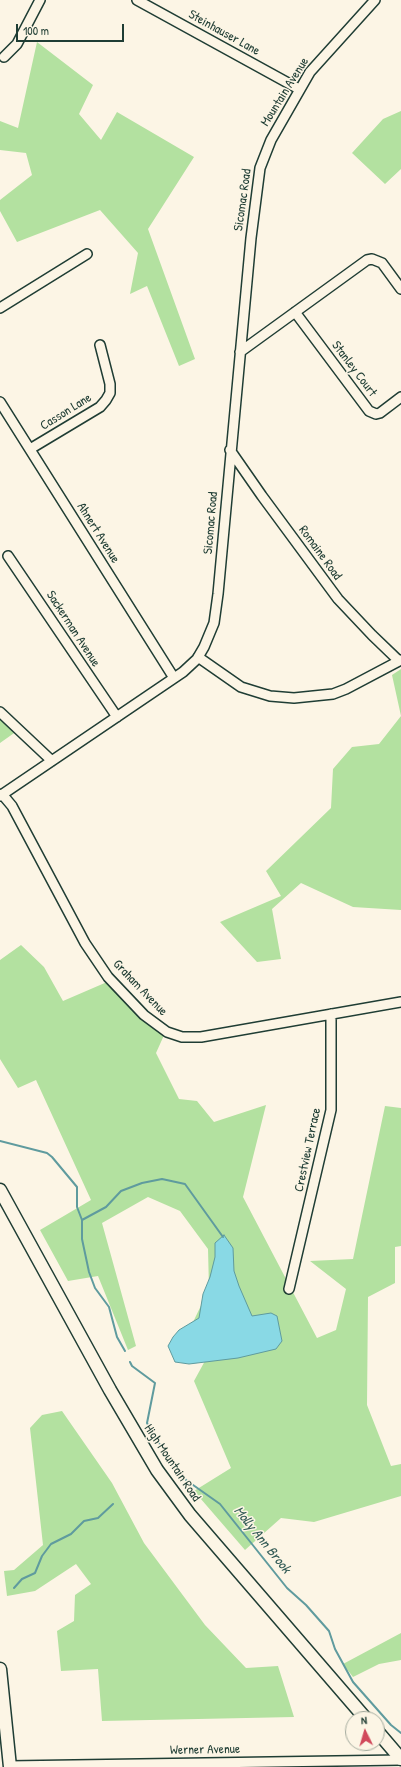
<!DOCTYPE html>
<html>
<head>
<meta charset="utf-8">
<style>
	body { margin:0 }
	#map { position:relative; width:401px; height:1767px; overflow:hidden; background:#fcf5e5; font-family:"Patrick Hand",sans-serif }
	canvas { display:block }
	.north { position:absolute; left:345px; top:1711px; width:40px; height:40px; box-sizing:border-box; background:#fcf5e5; border:1px solid #a4ab9e; border-radius:50%; rotate:355deg; font-size:11px; font-weight:700; line-height:16px; text-align:center; color:#1f3d34 }
	.north::after { content:''; display:block; margin:auto; width:14px; height:18px; background:#d1495b; clip-path:polygon(50% 0,100% 100%,50% 72%,0 100%) }
	.scale { position:absolute; left:16px; top:24px; width:108px; height:18px; box-sizing:border-box; border:2px solid #1f3d34; border-top:0; padding-left:5px; font-size:12px; line-height:14px; white-space:nowrap; color:#1f3d34; -webkit-text-stroke:3px #fcf5e5; paint-order:stroke }
</style>
</head>
<body>
<div id="map">
<canvas width="401" height="1767"></canvas>
<div class="north">N</div>
<div class="scale">100 m</div>
</div>
<script>
const context = document.querySelector('canvas').getContext('2d');
context.lineJoin = 'round';
function paint(path, color) {
  context.fillStyle = color;
  context.fill(path, 'evenodd');
}
function poly(rows) {
  const path = new Path2D();
  for (const r of rows) {
    path.moveTo(r[0], r[1]);
    for (let i = 2; i < r.length; i += 2) path.lineTo(r[i], r[i + 1]);
  }
  return path;
}
function strokePath(path, color, width, dash) {
  context.strokeStyle = color;
  context.lineWidth = width;
  context.lineCap = dash ? 'butt' : 'round';
  context.setLineDash(dash || []);
  context.stroke(path);
}
function write(font, color, halo, rows, align = 'center') {
  context.font = font + ' "Patrick Hand",sans-serif';
  context.lineWidth = 3;
  context.setLineDash([]);
  context.textBaseline = 'middle';
  context.strokeStyle = halo;
  context.fillStyle = color;
  for (const [text, x, y, turn = 0] of rows) {
    context.save();
    context.translate(x, y);
    context.rotate((+turn || 0) * Math.PI / 180);
    context.textAlign = isNaN(turn) ? turn : align;
    if (halo) context.strokeText(text, 0, 0);
    context.fillText(text, 0, 0);
    context.restore();
  }
}
paint(poly([
	[37,42,93,85,79,114,101,140,117,112,194,157,148,229,195,359,179,366,147,286,130,294,138,253,100,210,17,242,0,211,0,200,32,175,26,153,0,150,0,121,18,128],
	[401,111,401,169,385,184,352,153,383,119],
	[401,669,401,910,353,907,301,883,272,909,281,959,257,962,220,922,281,896,266,871,331,808,333,769,352,747,379,744,401,716,392,675],
	[0,715,17,731,0,743],
	[21,945,44,967,63,1001,114,979,165,1033,156,1053,179,1099,197,1101,214,1122,266,1105,243,1197,317,1338,336,1330,346,1289,310,1261,353,1259,385,1106,401,1108,401,1246,395,1247,395,1283,368,1297,367,1405,391,1466,401,1464,401,1496,314,1522,281,1518,245,1550,194,1491,231,1468,194,1381,206,1359,182,1345,209,1289,208,1249,180,1211,148,1197,102,1223,136,1346,128,1350,98,1276,68,1281,40,1230,91,1200,36,1080,18,1088,0,1059,0,960],
	[62,1411,112,1483,144,1543,205,1625,246,1668,278,1666,294,1717,102,1721,98,1669,61,1671,57,1631,74,1621,75,1595,91,1584,76,1564,35,1591,7,1596,4,1571,14,1570,43,1545,30,1428,42,1415],
	[401,1633,401,1660,379,1664,353,1677,343,1664]
]), '#b3e1a0');
const water = poly([
	[224,1235,233,1248,234,1271,239,1286,252,1316,271,1313,277,1316,282,1341,276,1349,238,1358,189,1364,175,1362,168,1346,173,1337,179,1330,199,1318,203,1294,210,1277,215,1257,215,1243,224,1235]
]);
paint(water, '#89d9e5');
strokePath(water, '#5f9b9e', 1);
strokePath(poly([
	[0,1141,47,1153,52,1157,77,1187,77,1207,82,1220,82,1239,89,1272,95,1288,109,1307,117,1337,125,1351],
	[82,1220,106,1207,121,1191,142,1183,162,1179,185,1184,223,1237],
	[130,1362,132,1366,155,1383,147,1423,156,1439,186,1480,220,1504,287,1588,306,1605,329,1631,335,1649,353,1682,391,1725,401,1733],
	[14,1588,22,1579,35,1573,42,1556,51,1544,71,1534,84,1521,98,1518,113,1504]
]), '#5f9b9e', 2);
const street = poly([
	[137,0,299,89],
	[4,57,17,44,40,0],
	[0,308,87,254],
	[295,312,369,411,376,414,380,413,401,397],
	[240,352,367,260,372,259,382,263,401,289],
	[0,402,174,678],
	[30,449,100,407,106,400,110,393,110,384,100,345],
	[230,450,262,496,338,599,372,635,399,661,401,660],
	[8,556,117,717],
	[198,657,241,687,270,696,294,698,333,694,346,689,399,661],
	[0,712,52,761],
	[2,794,12,806,85,943,108,977,144,1015,167,1032,182,1037,201,1037,401,1002],
	[0,796,183,672,197,659,204,647,214,623,218,594,251,238,260,168,271,140,310,72,375,0],
	[289,1289,331,1110,331,1014],
	[9,1766,401,1760]
]);
const secondary = poly([
	[0,1190,110,1390,157,1470,190,1515,366,1719],
	[0,1669,10,1767],
	[377,1731,401,1759]
]);
strokePath(street, '#1f3d34', 12);
strokePath(secondary, '#1f3d34', 15);
strokePath(street, '#fcf5e5', 9);
strokePath(secondary, '#fcf5e5', 12);
write('13px', '#1f3d34', '#fcf5e5', [
	["Steinhauser Lane",224,33,29],
	["Mountain Avenue",285,92,-58],
	["Sicomac Road",243,200,-82],
	["Stanley Court",354,369,53],
	["Casson Lane",66,412,-32],
	["Sicomac Road",211,523,-85],
	["Ahnert Avenue",98,533,58],
	["Romaine Road",320,553,54],
	["Sackerman Avenue",73,629,57],
	["Graham Avenue",140,988,46],
	["Crestview Terrace",308,1150,-78],
	["High Mountain Road",172,1463,56],
	["Werner Avenue",205,1750,-1]
]);
write('italic 14px', '#345c57', '#fcf5e5', [
	["Molly Ann Brook",262,1540,51]
]);
</script>
</body>
</html>
